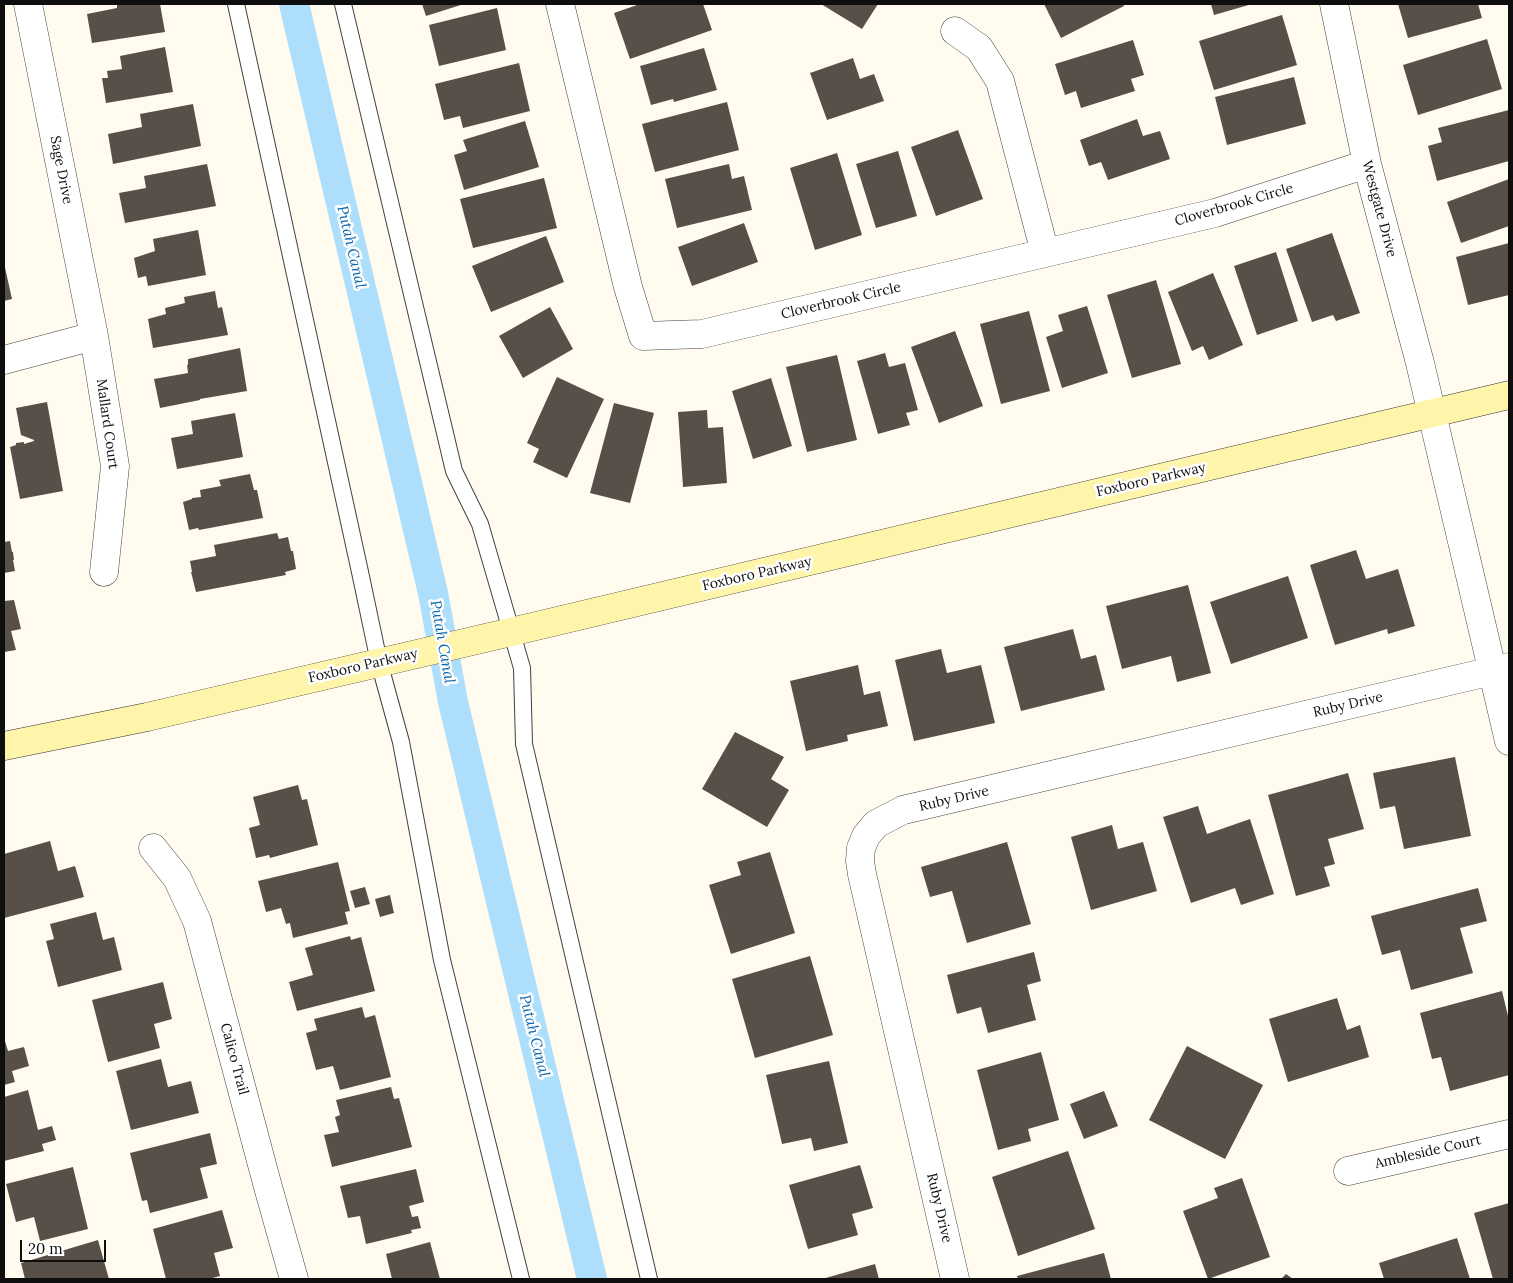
<!DOCTYPE html>
<html>
<head>
<meta charset="utf-8">
<style>
	body { margin:0 }
	#map { position:relative; width:1513px; height:1283px; overflow:hidden; background:#fffcef; font-family:Lora,serif }
	canvas { display:block }
	.frame { position:absolute; inset:0; border:5px solid #0e0e0e; pointer-events:none }
	.scale { position:absolute; left:20px; top:1240px; width:86px; height:22px; box-sizing:border-box; border:2px solid #0e0e0e; border-top:0; padding-left:6px; font-size:15px; line-height:18px; white-space:nowrap; color:#0e0e0e; -webkit-text-stroke:4px #fff; paint-order:stroke }
</style>
</head>
<body>
<div id="map">
<canvas width="1513" height="1283"></canvas>
<div class="frame"></div>
<div class="scale">20 m</div>
</div>
<script>
const context = document.querySelector('canvas').getContext('2d');
context.lineJoin = 'round';
function poly(rows) {
  const path = new Path2D();
  for (const r of rows) {
    path.moveTo(r[0], r[1]);
    for (let i = 2; i < r.length; i += 2) path.lineTo(r[i], r[i + 1]);
  }
  return path;
}
function strokePath(path, color, width, dash) {
  context.strokeStyle = color;
  context.lineWidth = width;
  context.lineCap = dash ? 'butt' : 'round';
  context.setLineDash(dash || []);
  context.stroke(path);
}
function paint(path, color) {
  context.fillStyle = color;
  context.fill(path, 'evenodd');
}
function write(font, color, halo, rows, align = 'center') {
  context.font = font + ' Lora,serif';
  context.lineWidth = 5;
  context.setLineDash([]);
  context.textBaseline = 'middle';
  context.strokeStyle = halo;
  context.fillStyle = color;
  for (const [text, x, y, turn = 0] of rows) {
    context.save();
    context.translate(x, y);
    context.rotate((+turn || 0) * Math.PI / 180);
    context.textAlign = isNaN(turn) ? turn : align;
    if (halo) context.strokeText(text, 0, 0);
    context.fillText(text, 0, 0);
    context.restore();
  }
}
strokePath(poly([
	[294,4,433,593,453,702,592,1279]
]), '#addffc', 30);
paint(poly([
	[117,4,160,4,165,32,92,43,87,14,117,8],
	[422,4,464,4,426,16],
	[640,4,703,4,712,30,630,59,614,13],
	[821,4,878,4,862,29],
	[1044,4,1123,4,1124,6,1061,38],
	[1211,4,1252,4,1214,15],
	[1398,4,1478,4,1482,18,1408,38],
	[497,8,506,50,439,66,429,25],
	[1282,15,1297,65,1214,90,1199,41],
	[1487,39,1502,89,1418,115,1403,65],
	[1133,40,1144,75,1131,79,1135,91,1081,108,1076,91,1065,95,1055,64],
	[165,47,173,92,106,103,102,78,108,78,107,71,122,69,120,56],
	[704,48,717,90,674,102,673,99,651,105,640,66],
	[853,58,860,79,874,74,884,101,827,120,810,73],
	[519,63,530,111,463,128,460,116,444,120,435,84],
	[1294,77,1306,124,1227,145,1215,97],
	[727,102,739,150,655,172,642,124],
	[193,104,201,146,113,164,108,134,142,127,140,114],
	[1509,110,1509,161,1437,181,1428,146,1442,142,1438,128],
	[1137,119,1143,136,1160,131,1170,159,1108,180,1101,162,1089,166,1080,140],
	[525,121,539,167,464,190,454,155,467,151,463,140],
	[958,130,983,199,936,216,911,147],
	[898,151,917,216,876,228,856,164],
	[837,153,862,235,815,250,790,168],
	[207,164,216,206,125,223,119,193,146,188,144,176],
	[729,164,732,179,744,176,752,210,677,228,665,179],
	[544,178,557,228,473,248,460,199],
	[1509,179,1509,226,1461,243,1447,202],
	[744,223,758,262,692,286,678,247],
	[198,230,206,275,148,286,146,276,138,278,134,258,155,251,153,239],
	[1332,233,1360,313,1336,321,1333,315,1312,322,1286,249],
	[546,236,564,282,491,312,472,266],
	[1509,243,1509,295,1468,305,1456,257],
	[1276,252,1298,321,1257,335,1234,266],
	[4,263,12,299,4,301],
	[1213,273,1243,345,1209,360,1203,346,1192,351,1168,292],
	[1156,280,1181,364,1132,378,1107,295],
	[215,291,218,308,222,307,228,335,153,348,148,319,166,314,165,308,185,303,184,297],
	[1087,306,1108,373,1062,388,1046,337,1063,331,1058,315],
	[550,307,573,349,523,378,499,336],
	[1029,311,1050,391,1001,404,980,324],
	[955,331,983,406,939,423,911,347],
	[240,348,247,391,200,399,200,400,160,408,154,379,188,373,187,365,188,365,188,359],
	[885,353,889,367,905,363,918,410,906,413,910,425,878,434,857,361],
	[837,355,857,440,807,452,786,367],
	[557,377,604,399,567,478,533,462,539,449,527,443],
	[771,378,792,446,753,459,732,391],
	[47,402,63,491,20,499,10,447,16,445,16,443,24,442,24,444,34,441,34,440,21,435,16,408],
	[614,403,654,413,630,503,590,493],
	[707,410,708,428,723,427,727,483,683,487,678,412],
	[235,413,243,457,177,469,171,438,193,434,191,421],
	[250,474,254,490,257,490,263,518,199,530,198,528,189,530,183,502,192,499,192,498,201,497,200,490,221,486,219,480],
	[277,533,279,539,288,537,291,551,293,551,296,569,285,572,286,575,196,592,191,572,192,572,190,561,216,556,214,545],
	[10,541,12,552,13,552,14,560,13,560,15,571,4,573,4,542],
	[1356,550,1366,579,1398,569,1415,626,1388,634,1387,629,1335,645,1310,565],
	[1288,576,1308,638,1231,664,1210,602],
	[1188,585,1211,673,1177,682,1171,656,1122,669,1106,606],
	[14,600,21,629,11,631,16,650,4,652,4,601],
	[1073,629,1081,659,1096,655,1105,690,1021,711,1004,647],
	[941,649,947,673,981,665,995,723,914,741,895,660],
	[858,665,864,695,880,691,888,726,847,735,848,741,806,751,790,681],
	[735,732,784,757,771,779,789,790,767,827,702,789],
	[1455,757,1471,836,1404,849,1395,806,1380,809,1373,773],
	[1348,773,1364,829,1328,839,1335,864,1324,867,1330,886,1296,896,1268,795],
	[298,785,302,800,307,799,318,845,270,858,269,855,256,858,249,828,260,825,253,797],
	[1198,806,1207,834,1250,819,1274,894,1241,905,1235,888,1191,903,1163,817],
	[1112,825,1118,849,1143,842,1157,891,1091,910,1071,837],
	[50,841,58,871,75,866,84,897,4,918,4,854],
	[1007,842,1031,924,967,943,952,891,930,897,921,867],
	[770,852,795,933,731,954,709,885,741,875,737,862],
	[338,862,350,911,345,912,348,924,293,938,290,923,286,924,281,908,266,912,258,881],
	[365,887,370,904,355,908,350,891],
	[1478,888,1487,921,1460,928,1473,973,1411,990,1400,950,1382,955,1371,916],
	[390,895,394,913,380,917,375,899],
	[96,912,103,940,114,937,122,970,58,987,46,941,54,939,50,924],
	[350,936,351,940,361,937,375,991,297,1011,289,982,313,975,305,948],
	[1034,952,1041,981,1027,985,1036,1020,988,1033,981,1007,957,1014,947,975],
	[810,956,833,1035,755,1058,732,979],
	[163,982,172,1019,154,1024,160,1048,108,1062,92,1000],
	[1502,991,1509,1020,1509,1075,1450,1091,1441,1057,1432,1059,1420,1013],
	[1337,998,1347,1030,1360,1025,1369,1057,1288,1082,1269,1019],
	[362,1007,365,1018,375,1015,391,1077,340,1090,333,1066,316,1070,306,1033,317,1030,314,1019],
	[4,1038,8,1051,24,1047,29,1066,12,1071,15,1082,4,1085],
	[1187,1046,1263,1085,1225,1159,1149,1120],
	[1041,1052,1059,1120,1028,1129,1031,1141,998,1150,977,1070],
	[161,1059,168,1087,191,1081,199,1113,131,1130,116,1071],
	[829,1061,848,1143,814,1151,811,1138,782,1144,766,1075],
	[391,1087,394,1099,399,1098,412,1147,332,1167,324,1135,339,1132,335,1117,340,1115,336,1100],
	[28,1090,38,1130,52,1126,56,1140,42,1144,44,1151,4,1161,4,1097],
	[1104,1091,1118,1126,1084,1139,1070,1104],
	[210,1133,217,1164,200,1168,208,1198,150,1213,147,1200,142,1201,130,1153],
	[1068,1151,1095,1229,1018,1256,992,1177],
	[860,1165,873,1208,852,1214,858,1235,808,1249,789,1185],
	[73,1167,88,1229,40,1241,34,1217,16,1222,6,1184],
	[416,1169,424,1202,409,1206,412,1217,418,1216,421,1228,411,1230,412,1233,366,1244,360,1216,348,1218,340,1186],
	[1242,1178,1270,1257,1208,1279,1183,1211,1218,1198,1214,1188],
	[1509,1203,1509,1279,1493,1279,1474,1213],
	[222,1210,233,1248,214,1253,220,1276,209,1279,166,1279,153,1229],
	[1457,1238,1470,1279,1384,1279,1379,1263],
	[98,1240,109,1279,25,1279,21,1263],
	[430,1242,440,1279,392,1279,386,1254],
	[1104,1253,1111,1279,1018,1279,1017,1276],
	[875,1264,879,1279,822,1279],
	[1286,1274,1293,1279,1281,1279]
]), '#584f49');
const lane = poly([
	[236,4,360,572,379,662,401,742,442,960,521,1279],
	[343,4,454,471,480,524,522,668,524,744,649,1279]
]);
const street = poly([
	[28,4,94,336,115,466,104,572],
	[560,4,628,287,643,336,702,334,1045,253,1215,213,1367,164],
	[1334,4,1367,164,1420,363,1509,741],
	[955,31,979,48,1000,81,1045,253],
	[4,360,94,336],
	[153,848,177,878,197,921,268,1187,294,1279],
	[1348,1171,1509,1134],
	[955,1279,862,874,860,861,861,848,866,836,876,824,903,810,916,807,1509,667]
]);
const secondary = poly([
	[4,746,147,717,511,632,1509,395]
]);
strokePath(lane, '#414141', 18);
strokePath(street, '#414141', 29);
strokePath(secondary, '#303030', 29);
strokePath(lane, '#fff', 16);
strokePath(street, '#fff', 28);
strokePath(secondary, '#fff5aa', 28);
write('14px', '#0e0e0e', '#fff', [
	["Sage Drive",61,170,79],
	["Cloverbrook Circle",1234,205,-16],
	["Westgate Drive",1379,209,75],
	["Cloverbrook Circle",841,301,-13],
	["Mallard Court",107,424,82],
	["Foxboro Parkway",1151,480,-13],
	["Foxboro Parkway",757,574,-13],
	["Foxboro Parkway",363,666,-13],
	["Ruby Drive",1348,705,-13],
	["Ruby Drive",954,799,-13],
	["Calico Trail",234,1059,75],
	["Ambleside Court",1428,1152,-13],
	["Ruby Drive",939,1208,77]
]);
write('italic 15px', '#0a66ac', '#fff', [
	["Putah Canal",351,247,77],
	["Putah Canal",442,642,80],
	["Putah Canal",534,1036,76]
]);
</script>
</body>
</html>
